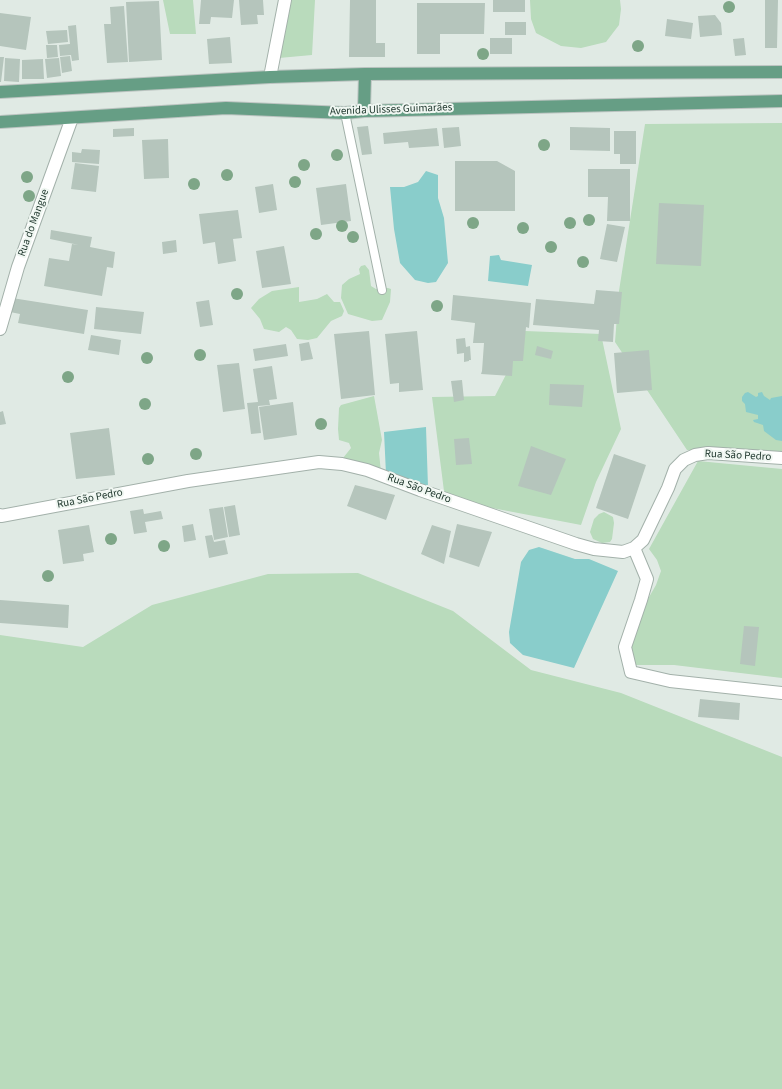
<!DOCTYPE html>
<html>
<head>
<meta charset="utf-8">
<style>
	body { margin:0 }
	canvas { display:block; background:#e0eae4 }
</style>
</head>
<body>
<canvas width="782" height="1089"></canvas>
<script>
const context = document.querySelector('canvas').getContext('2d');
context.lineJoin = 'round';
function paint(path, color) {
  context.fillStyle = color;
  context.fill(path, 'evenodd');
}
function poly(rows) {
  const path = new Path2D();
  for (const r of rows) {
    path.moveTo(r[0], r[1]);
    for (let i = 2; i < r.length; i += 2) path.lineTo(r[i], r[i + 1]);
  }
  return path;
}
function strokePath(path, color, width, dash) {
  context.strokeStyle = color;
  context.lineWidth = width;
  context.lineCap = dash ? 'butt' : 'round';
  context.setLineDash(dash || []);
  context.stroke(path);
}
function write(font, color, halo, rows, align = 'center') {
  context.font = font + ' "Source Sans 3",sans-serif';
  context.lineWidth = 4;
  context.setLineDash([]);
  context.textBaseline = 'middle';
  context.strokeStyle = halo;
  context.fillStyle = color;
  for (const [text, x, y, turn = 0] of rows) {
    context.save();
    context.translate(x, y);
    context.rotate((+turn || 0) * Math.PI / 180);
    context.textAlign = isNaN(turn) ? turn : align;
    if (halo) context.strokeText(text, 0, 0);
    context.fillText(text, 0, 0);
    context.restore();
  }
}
paint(poly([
	[163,0,193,0,196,34,170,34],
	[289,0,315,0,312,55,279,58],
	[530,0,620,0,621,9,619,25,606,42,581,48,561,46,536,33,531,19],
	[782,123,782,453,749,450,687,450,615,342,619,291,645,124],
	[365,265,369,270,371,286,376,289,388,288,391,289,390,302,382,320,372,321,348,314,341,298,342,285,349,279,360,274,359,269,361,266],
	[299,287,299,302,317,299,327,294,334,302,340,302,344,311,342,316,331,321,317,338,308,340,297,339,291,330,286,327,279,332,264,329,260,319,251,308,259,299,272,291],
	[525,331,601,334,621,429,596,482,581,525,445,499,432,397,495,396,513,361],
	[374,396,382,440,379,453,381,472,345,462,343,458,351,448,349,443,339,440,338,429,339,408,341,405],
	[698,461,782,469,782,678,674,665,635,665,622,644,656,585,661,571,657,560,649,549],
	[604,512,613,517,614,523,612,539,610,542,602,543,593,539,590,532,594,519,599,514],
	[358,573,453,611,531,670,621,693,782,757,782,1089,0,1089,0,635,83,647,152,605,268,574]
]), '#b9dbbc');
paint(poly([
	[426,171,438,175,438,198,444,218,448,263,436,282,428,283,415,280,400,263,394,229,390,187,404,187,418,182],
	[499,255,501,260,532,265,528,286,488,281,490,256],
	[748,392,756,397,758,396,758,393,762,392,764,396,770,400,771,398,782,396,782,441,776,440,764,431,763,425,754,422,753,420,758,419,758,415,746,412,745,404,742,401,742,397,745,393],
	[426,427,428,487,386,474,384,432],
	[539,547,575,559,589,559,618,571,574,668,523,655,510,643,509,632,521,562,529,550]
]), '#89cdcb');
paint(poly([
	[201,0,234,0,232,18,211,17,210,24,199,24],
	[239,0,263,0,264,15,257,15,258,24,241,25],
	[350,0,376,0,376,43,385,43,385,57,349,57],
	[493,0,525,0,525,12,493,12],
	[765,0,778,0,777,48,765,48],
	[159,1,162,60,129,62,126,2],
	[417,3,485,3,484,34,440,34,440,54,417,54],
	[124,6,128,62,107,63,104,24,111,24,110,7],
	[0,13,31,17,26,50,0,46],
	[715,15,721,23,722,35,700,37,698,16],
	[667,19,693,23,691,39,665,36],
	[505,22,526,22,526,35,505,35],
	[76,25,79,60,72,61,71,55,60,56,59,45,70,44,68,26],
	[67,30,68,42,48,44,46,31],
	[230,37,232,63,209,64,207,39],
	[490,38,512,38,512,54,490,54],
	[744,38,746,55,735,56,733,39],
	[46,45,57,45,58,57,47,58],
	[70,56,72,71,62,73,60,57],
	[0,57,4,57,1,82,0,82],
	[5,58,20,59,19,82,4,81],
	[59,58,61,76,47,78,45,59],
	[43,59,44,79,22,79,22,60],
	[368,126,372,154,362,155,357,127],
	[459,127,461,146,444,148,442,128],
	[570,127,610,128,610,151,570,150],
	[134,128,134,136,113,137,113,129],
	[437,128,439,146,409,148,408,142,384,144,383,133],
	[614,131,636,131,636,164,620,164,620,154,614,154],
	[168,139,169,178,144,179,142,140],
	[82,149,100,150,99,164,72,162,72,152,81,153],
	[455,161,497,161,515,171,515,211,455,211],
	[75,163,99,166,96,192,71,189],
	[588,169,630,169,630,221,607,221,608,197,588,197],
	[273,184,277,210,259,213,255,187],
	[346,184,351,221,321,225,316,188],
	[659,203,704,205,701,266,656,264],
	[238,210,242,238,233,239,236,261,218,264,215,242,203,244,199,214],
	[607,224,625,227,617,262,600,259],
	[51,230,92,237,90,247,115,252,113,268,107,267,102,296,44,286,49,258,69,261,72,244,79,245,50,239],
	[176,240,177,252,163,254,162,242],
	[284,246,291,284,262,288,256,251],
	[596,290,622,292,619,324,614,324,613,342,598,341,599,330,533,325,536,299,594,304],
	[453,295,531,303,529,328,526,327,523,361,513,361,512,376,481,374,482,371,484,343,473,343,475,323,451,320],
	[12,298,88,310,84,334,18,323,20,314,10,312],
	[209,300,213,325,200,327,196,302],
	[96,307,144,312,141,334,94,329],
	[369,331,375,395,341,399,334,334],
	[417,331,423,390,399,392,399,383,390,384,385,334],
	[91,335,121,340,119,355,88,350],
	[465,338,466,347,470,346,471,360,469,360,469,361,464,362,464,353,457,354,456,339],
	[309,342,313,359,301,361,299,344],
	[286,344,288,356,255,361,253,349],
	[537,346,553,351,551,359,535,355],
	[649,350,652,390,617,393,614,353],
	[239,363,245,409,223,412,217,365],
	[272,366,277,399,269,400,270,405,258,406,261,433,251,434,247,403,258,402,253,369],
	[462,380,464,400,454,402,451,381],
	[550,384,584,385,582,407,549,405],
	[293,402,297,435,264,440,259,407],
	[3,411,6,424,0,425,0,412],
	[109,428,115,475,76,479,70,433],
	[469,438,472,464,456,465,454,439],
	[531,446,566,459,551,495,518,486],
	[614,454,646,465,628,519,596,508],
	[355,485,395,495,386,520,347,506],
	[235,505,240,535,229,537,224,507],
	[223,507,228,537,214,540,209,509],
	[143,509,144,514,161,511,163,519,145,522,147,532,134,534,130,511],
	[193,524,196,540,184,542,182,526],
	[457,524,492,532,479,567,449,557],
	[89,525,94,552,83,554,84,561,63,564,58,530],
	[432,525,451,531,444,564,421,554],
	[212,535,214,542,225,540,228,554,209,558,205,536],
	[0,600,69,605,68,628,0,623],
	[744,626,759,627,755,666,740,664],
	[700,699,740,703,739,720,698,717]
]), '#b5c5bc');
const lane = poly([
	[345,113,382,290]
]);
const street = poly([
	[270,77,285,0],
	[0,329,18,267,72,118],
	[0,515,1,516,188,481,319,462,342,464,367,470,420,490,576,544,594,549,623,552,634,548,643,540,668,488,675,469,684,460,695,455,708,453,782,458],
	[634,548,647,579,641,600,625,647,631,672,670,681,782,693]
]);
const primary = poly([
	[0,92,270,77,365,74,782,72],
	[364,111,365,74],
	[0,122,226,108,345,113,364,111,782,101]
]);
strokePath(lane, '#a3b1aa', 10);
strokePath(street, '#a3b1aa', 14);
strokePath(primary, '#bcc4c1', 14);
strokePath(lane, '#fff', 8);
strokePath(street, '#fff', 12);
strokePath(primary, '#669e85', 12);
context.fillStyle = '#7ea687';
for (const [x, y] of [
	[729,7],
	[638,46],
	[483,54],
	[544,145],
	[337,155],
	[304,165],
	[227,175],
	[27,177],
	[295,182],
	[194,184],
	[29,196],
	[589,220],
	[473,223],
	[570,223],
	[342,226],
	[523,228],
	[316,234],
	[353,237],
	[551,247],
	[583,262],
	[237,294],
	[437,306],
	[200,355],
	[147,358],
	[68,377],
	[145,404],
	[321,424],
	[196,454],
	[148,459],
	[111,539],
	[164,546],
	[48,576]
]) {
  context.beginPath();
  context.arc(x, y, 6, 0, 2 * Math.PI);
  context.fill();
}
write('11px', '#21392f', '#f0f7f2', [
	["Avenida Ulisses Guimarães",391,110,-2],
	["Rua do Mangue",34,223,-70],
	["Rua São Pedro",738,456,3],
	["Rua São Pedro",419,489,20],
	["Rua São Pedro",90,499,-11]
]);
</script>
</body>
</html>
